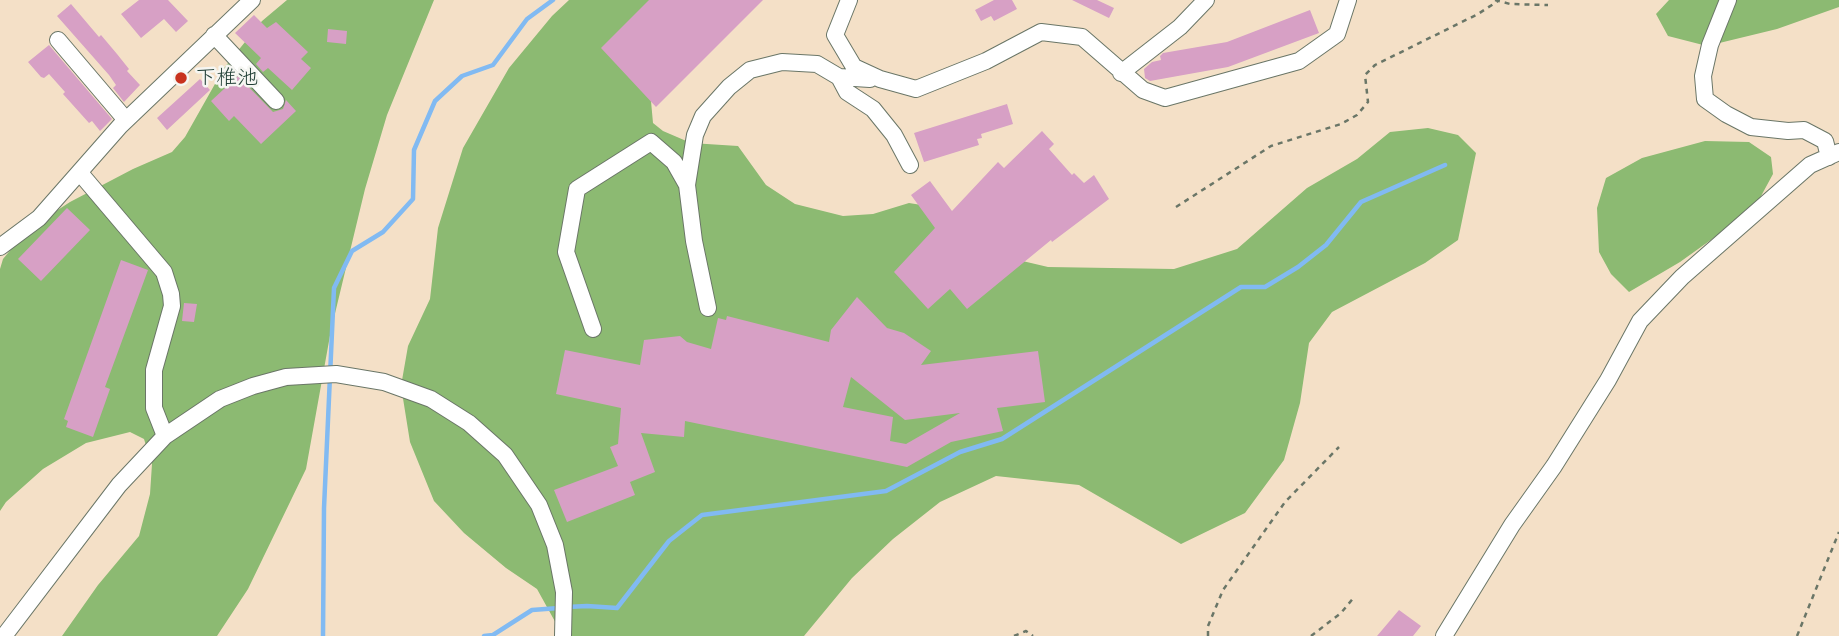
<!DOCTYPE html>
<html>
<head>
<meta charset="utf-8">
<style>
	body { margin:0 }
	canvas { display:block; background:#f4e0c7 }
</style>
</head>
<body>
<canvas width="1839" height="636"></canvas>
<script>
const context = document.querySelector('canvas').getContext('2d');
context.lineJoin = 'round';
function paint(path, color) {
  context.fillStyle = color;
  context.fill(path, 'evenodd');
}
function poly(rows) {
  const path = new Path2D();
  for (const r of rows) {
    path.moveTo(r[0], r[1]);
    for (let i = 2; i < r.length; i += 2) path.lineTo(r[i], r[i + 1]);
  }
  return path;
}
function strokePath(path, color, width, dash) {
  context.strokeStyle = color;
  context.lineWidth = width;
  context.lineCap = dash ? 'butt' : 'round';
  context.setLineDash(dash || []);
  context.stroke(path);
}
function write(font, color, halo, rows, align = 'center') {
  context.font = font + ' Mali,"Klee One",sans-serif';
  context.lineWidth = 5;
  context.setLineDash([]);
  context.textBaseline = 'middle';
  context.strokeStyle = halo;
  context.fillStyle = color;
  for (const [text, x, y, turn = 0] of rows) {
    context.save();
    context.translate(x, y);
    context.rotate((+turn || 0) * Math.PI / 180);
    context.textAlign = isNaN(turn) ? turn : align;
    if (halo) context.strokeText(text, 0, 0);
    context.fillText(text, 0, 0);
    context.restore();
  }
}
paint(poly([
	[287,0,434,0,387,115,365,189,331,330,306,469,248,589,217,636,62,636,98,585,139,536,150,494,152,464,144,439,130,432,86,443,43,469,6,502,0,511,0,269,3,259,27,230,70,202,133,169,172,152,185,137,224,68,262,21],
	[569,0,737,0,651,101,653,123,663,131,691,143,738,146,766,185,795,204,843,216,873,214,909,203,934,207,997,255,1048,267,1174,269,1237,249,1307,188,1357,159,1390,132,1428,128,1458,135,1476,153,1458,240,1425,263,1332,312,1309,343,1300,403,1284,460,1245,513,1181,544,1079,485,996,476,940,502,893,539,852,578,804,636,563,636,537,589,506,568,464,533,434,501,410,442,401,386,408,346,430,299,438,228,463,148,509,68,552,16],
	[1669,0,1839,0,1839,7,1777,29,1707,46,1668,36,1656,14],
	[1705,141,1749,142,1771,157,1773,174,1754,209,1680,262,1629,292,1611,274,1599,252,1597,208,1606,178,1642,158]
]), '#8cba72');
strokePath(poly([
	[567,607,587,606,617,608,669,541,702,515,886,491,960,452,1002,439,1241,287,1265,287,1298,267,1326,245,1361,202,1445,165],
	[323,636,324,508,334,288,352,251,383,232,413,199,414,150,435,101,462,76,493,65,527,19,553,0],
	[484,636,493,635,532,610,559,608]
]), '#81baf2', 4.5);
paint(poly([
	[139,0,168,0,188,21,176,32,164,19,141,38,121,14],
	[649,0,763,0,656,107,601,48],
	[994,0,1012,0,1017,9,994,21,991,16,981,21,975,10],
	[1072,0,1097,0,1114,8,1109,18],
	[71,4,99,37,101,35,117,54,129,69,127,71,140,85,124,102,113,88,116,85,109,75,57,16],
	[1310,10,1319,33,1228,67,1150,81,1145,78,1144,69,1152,62,1161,60,1160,56,1163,53,1227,42],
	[254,15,267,28,276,22,308,52,301,59,311,68,292,90,268,68,263,72,256,64,261,58,235,33],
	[328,29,347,31,346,44,327,42],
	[49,45,112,119,100,131,92,121,89,123,63,94,65,92,49,74,44,78,41,77,28,62],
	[238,76,273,112,283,109,286,100,296,111,261,144,234,116,229,121,211,101],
	[200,79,210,90,167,130,157,118],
	[1007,104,1013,124,981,134,982,138,977,139,979,145,924,162,914,133],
	[1042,131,1054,144,1049,149,1072,175,1074,173,1084,183,1094,175,1109,199,1052,242,1051,240,967,309,950,289,928,309,894,272,935,228,911,195,930,181,952,211,998,162,1004,168],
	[67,208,90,230,41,281,18,259],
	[121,260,148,270,105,387,110,389,93,437,66,427,68,421,64,419],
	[857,297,887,328,904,333,931,351,921,365,1038,351,1045,402,997,408,1003,431,951,442,907,467,685,421,684,437,641,433,655,472,630,482,635,495,567,522,554,490,618,466,610,447,618,444,621,408,556,394,565,350,640,365,644,340,680,336,687,342,711,349,718,318,726,320,727,316,829,342,831,330],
	[851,377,905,420,960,413,906,444,890,441,893,417,843,407],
	[184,303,197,304,194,322,182,321],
	[1399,610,1421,626,1413,636,1377,636]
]), '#d7a0c5');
const minor = poly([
	[849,0,835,35,854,67,880,79,916,89,986,61,1041,32,1082,37,1143,90,1165,98,1299,61,1337,34,1348,0],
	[1728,0,1710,45,1703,76,1705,99,1726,114,1751,127,1788,131,1804,130,1825,141,1829,157],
	[214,35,276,101],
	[58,40,126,120],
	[1121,73,1180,27,1206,0],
	[839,77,847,92,873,109,894,135,910,165],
	[80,173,164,272,171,294,172,306,154,370,154,408,165,436],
	[0,247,39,218,120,126,252,0],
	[708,308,694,241,687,185,695,135,703,116,729,87,750,70,782,62,817,64,839,77,870,79],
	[593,329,566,252,577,189,651,142,674,162,687,185],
	[4,636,119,485,165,436,220,399,253,386,286,377,336,374,384,382,431,399,469,423,505,455,539,505,555,545,564,592,563,636],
	[1444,636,1512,525,1554,466,1608,380,1640,321,1682,277,1810,165,1839,152]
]);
strokePath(minor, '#6a7667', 18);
strokePath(poly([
	[1495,0,1510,4,1548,5],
	[1176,207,1271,146,1341,124,1357,115,1368,102,1365,75,1375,65,1478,14,1498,1],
	[1014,636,1026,631,1033,636],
	[1208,636,1208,626,1223,590,1285,502,1339,447],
	[1311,636,1341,613,1355,596],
	[1797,636,1839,532]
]), '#6a7667', 2.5, [5, 5]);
strokePath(minor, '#fff', 16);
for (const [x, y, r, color] of [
	[181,78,7,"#c8321e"]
]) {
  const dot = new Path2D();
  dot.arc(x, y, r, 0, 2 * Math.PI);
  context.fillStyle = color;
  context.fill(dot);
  strokePath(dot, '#f6f6f2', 2.5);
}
write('21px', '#1f3d34', '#f6f6f2', [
	["下椎池",195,78]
], 'left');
</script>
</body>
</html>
